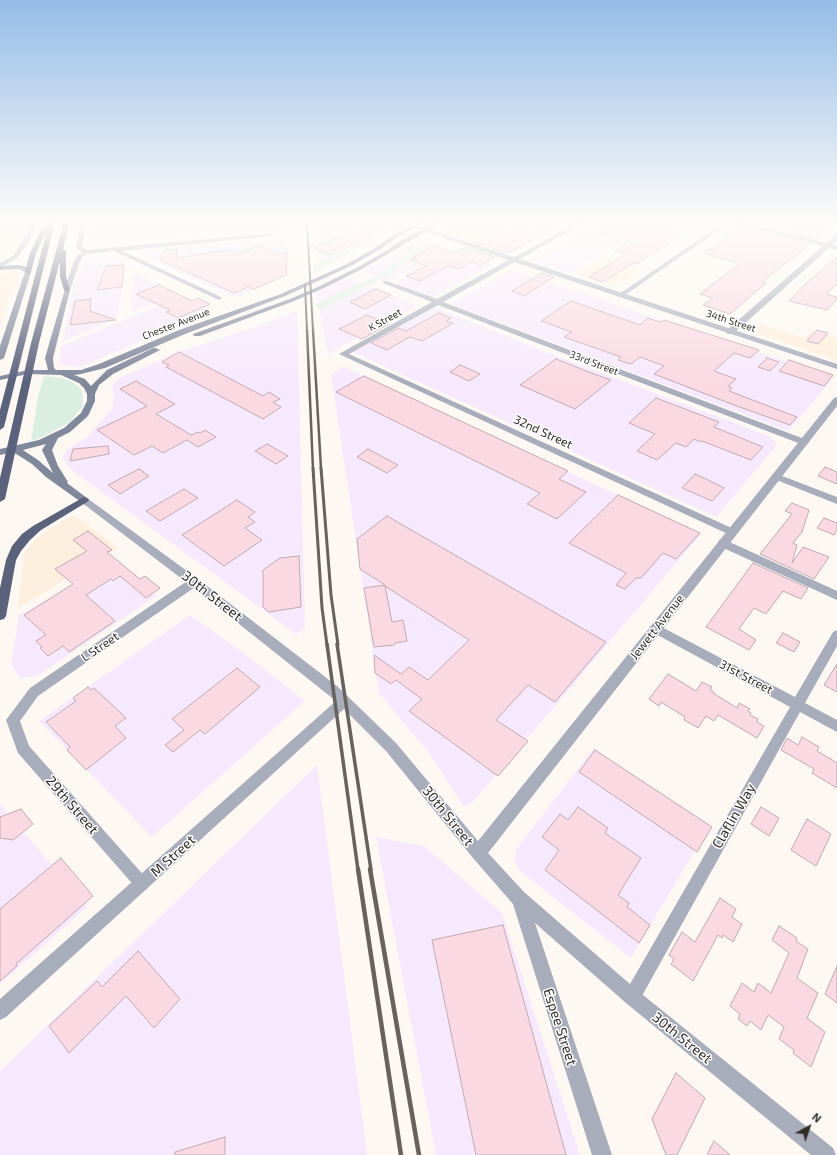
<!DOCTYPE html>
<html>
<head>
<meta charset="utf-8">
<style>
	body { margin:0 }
	#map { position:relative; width:837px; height:1155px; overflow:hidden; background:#fdf8f2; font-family:"Exo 2",sans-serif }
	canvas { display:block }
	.north { position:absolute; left:789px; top:1107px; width:40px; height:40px; -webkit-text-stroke:3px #fff; paint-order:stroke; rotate:40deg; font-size:11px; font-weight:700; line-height:16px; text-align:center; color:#312c26 }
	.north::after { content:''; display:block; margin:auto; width:14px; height:18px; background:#312c26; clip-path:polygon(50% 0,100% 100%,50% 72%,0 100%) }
</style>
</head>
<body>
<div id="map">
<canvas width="837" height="1155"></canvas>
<div class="north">N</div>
</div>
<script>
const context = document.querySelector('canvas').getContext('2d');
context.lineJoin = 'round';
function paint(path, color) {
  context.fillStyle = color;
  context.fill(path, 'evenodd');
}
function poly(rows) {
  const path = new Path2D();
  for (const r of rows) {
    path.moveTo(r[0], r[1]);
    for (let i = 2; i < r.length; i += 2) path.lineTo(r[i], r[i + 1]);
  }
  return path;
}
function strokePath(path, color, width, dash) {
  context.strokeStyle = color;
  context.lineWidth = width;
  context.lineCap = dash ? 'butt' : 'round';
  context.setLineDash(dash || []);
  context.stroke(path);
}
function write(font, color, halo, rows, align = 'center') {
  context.font = font + ' "Exo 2",sans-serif';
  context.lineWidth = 3;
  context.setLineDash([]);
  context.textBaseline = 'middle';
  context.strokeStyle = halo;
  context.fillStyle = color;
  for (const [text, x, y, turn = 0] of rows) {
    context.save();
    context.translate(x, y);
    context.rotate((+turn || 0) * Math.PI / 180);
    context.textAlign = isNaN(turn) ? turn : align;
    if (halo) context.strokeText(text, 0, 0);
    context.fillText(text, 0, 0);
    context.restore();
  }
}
paint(poly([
	[0,222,31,222,20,248,8,257,0,261],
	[457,222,501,222,508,224,472,242,438,231],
	[604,257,642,269,614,288,575,275],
	[13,270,19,270,22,273,9,299,0,325,0,274],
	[758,323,805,338,812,330,837,338,837,360,749,331],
	[75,516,118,548,18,608,24,554,35,540,61,521]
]), '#fdefdd');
paint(poly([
	[91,222,285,222,285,229,93,245,89,243],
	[317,222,409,222,320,261],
	[501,222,568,222,509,254,472,242,508,224],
	[601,222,653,222,569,273,532,261],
	[286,238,289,275,240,296,232,296,142,255,149,250],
	[420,239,452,250,389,281,361,272],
	[457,251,489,262,490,266,433,297,395,283],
	[98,255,108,255,126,260,118,318,63,341,72,292,83,262,88,257],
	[512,270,834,377,788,431,451,304],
	[133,272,178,293,137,310,131,310],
	[348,278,418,305,328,354,316,293],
	[183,295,207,307,209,309,206,312,83,366,74,367,59,364,62,346],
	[435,307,543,351,769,436,777,445,716,517,353,352],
	[297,311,305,628,296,634,69,468,63,458,67,449,86,438,112,409,114,397,112,385,118,379,173,354,251,328],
	[344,367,701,534,473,802,464,807,429,753,379,693,331,375],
	[114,561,158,595,39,675,20,679,11,664,19,615,84,580],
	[190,615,245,654,305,701,152,837,39,721],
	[593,749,710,825,631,958,521,872,514,861,516,850],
	[317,765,367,1155,0,1155,0,1071],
	[0,804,87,907,0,984],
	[376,837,424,846,502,913,580,1155,436,1155]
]), '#f7e9fd');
paint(poly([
	[377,238,379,238,314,272,314,264],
	[427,243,430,244,385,277,320,310,317,306,316,304,376,276],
	[44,376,62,378,74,383,80,388,83,394,83,406,70,422,45,436,31,441,38,397]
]), '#daefe1');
const building = poly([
	[377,222,407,222,331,255,313,248,377,222],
	[600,222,629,222,652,228,659,224,688,231,637,264,633,263,603,282,589,277,626,254,614,251,630,241,588,228,600,222],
	[746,222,824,222,820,225,828,227,820,234,823,235,817,239,746,222],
	[738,225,811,244,764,280,763,282,766,283,730,314,703,305,713,298,700,294,739,264,704,253,726,238,722,237,738,225],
	[515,226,542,234,510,252,507,251,504,252,475,242,495,232,501,234,515,226],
	[258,246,280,254,287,251,286,275,254,289,248,287,234,293,160,260,165,250,177,249,176,258,229,250,238,254,258,246],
	[434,246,454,253,466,247,495,257,480,265,471,262,458,269,449,266,420,281,406,276,426,266,410,260,416,258,413,257,434,246],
	[837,257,837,284,826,294,837,297,837,299,827,310,789,301,804,285,837,257],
	[124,265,122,287,97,290,106,266,124,265],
	[542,273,554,277,524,296,512,291,542,273],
	[159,285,192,301,198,298,210,304,178,318,166,312,170,310,136,294,159,285],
	[376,289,391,295,365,309,350,302,376,289],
	[91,299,90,311,116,320,70,325,75,301,91,299],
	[571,301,640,325,648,318,660,322,664,320,759,350,750,358,734,353,714,371,736,379,728,386,732,388,729,391,797,417,790,425,734,405,654,374,664,366,640,357,631,364,618,360,621,357,564,337,572,332,541,321,571,301],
	[439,313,451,318,446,321,453,323,422,341,410,337,387,350,371,343,399,328,406,331,439,313],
	[367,315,389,324,362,339,339,329,367,315],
	[817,330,828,333,818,344,807,341,817,330],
	[179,352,263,396,269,392,280,399,273,402,281,407,263,419,166,367,169,365,162,362,179,352],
	[767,358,779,362,770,371,758,367,767,358],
	[556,359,594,374,611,380,575,409,520,385,556,359],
	[789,360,833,375,824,386,779,371,789,360],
	[460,365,480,374,469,381,450,372,460,365],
	[364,376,568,471,559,479,586,492,557,519,527,504,540,493,336,392,364,376],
	[136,381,175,404,156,414,191,435,198,432,200,433,205,430,216,437,198,447,187,440,163,453,152,446,134,455,97,430,147,406,120,389,136,381],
	[656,398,719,422,714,427,763,447,751,460,702,441,701,442,694,439,686,447,676,443,657,460,637,451,655,434,629,423,656,398],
	[267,444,288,456,276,464,255,451,267,444],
	[108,446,109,454,70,461,73,449,108,446],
	[368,449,398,465,387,473,357,457,368,449],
	[825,467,837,472,837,484,818,476,825,467],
	[139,469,149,476,120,494,108,485,139,469],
	[695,474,708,480,724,488,712,501,682,488,695,474],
	[184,489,198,498,160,521,146,511,184,489],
	[618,495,700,533,676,559,663,553,641,578,636,578,625,589,616,585,626,573,569,543,618,495],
	[237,500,255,512,248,517,255,522,245,528,262,540,224,566,182,535,237,500],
	[792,503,809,510,802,532,793,543,797,545,792,563,803,547,829,557,814,579,760,554,792,514,785,511,792,503],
	[387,516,606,642,555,702,528,685,496,720,528,741,498,776,409,711,422,699,396,680,391,684,375,673,374,655,401,674,409,667,428,680,469,640,385,586,392,622,403,620,407,641,395,643,394,645,374,647,364,588,385,585,360,569,357,539,387,516],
	[824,518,837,523,837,530,834,535,817,528,824,518],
	[88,531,112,550,107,552,140,579,145,576,160,588,146,598,120,576,113,581,111,579,86,595,115,621,69,652,63,646,48,656,40,648,42,647,36,641,46,635,24,615,73,584,55,569,87,551,73,540,88,531],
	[299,556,301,607,269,612,263,607,263,570,280,558,299,556],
	[753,563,808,588,801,599,783,591,766,614,754,608,739,629,756,640,749,650,706,627,753,563],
	[783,633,800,642,794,652,776,643,783,633],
	[837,664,837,692,824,685,837,664],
	[237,668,260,687,205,734,200,730,173,752,165,745,184,730,172,719,237,668],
	[668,674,696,691,702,682,712,687,710,690,714,692,713,693,737,708,739,703,750,709,748,711,751,713,750,715,758,719,757,722,764,726,757,738,718,715,714,721,706,716,698,728,684,720,685,717,661,702,659,706,649,699,668,674],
	[88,687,91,690,94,688,126,718,115,726,126,738,86,770,67,750,70,747,46,722,76,701,73,698,88,687],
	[802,737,819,747,817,751,837,763,837,788,812,773,814,769,781,750,787,738,798,745,802,737],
	[595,750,712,827,697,852,579,772,595,750],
	[578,807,608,828,605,833,641,858,618,895,629,903,627,907,650,925,639,943,545,870,559,850,542,837,560,814,568,820,578,807],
	[761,807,779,818,769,836,751,824,761,807],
	[21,809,33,824,13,840,0,838,0,817,21,809],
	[807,819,831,834,816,866,791,850,807,819],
	[61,858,93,896,16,964,17,966,0,981,0,909,61,858],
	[720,898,736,909,732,917,742,924,733,942,723,935,722,938,718,935,693,981,671,964,674,959,669,955,682,932,695,942,720,898],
	[503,925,566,1155,476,1155,432,940,503,925],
	[779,926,797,938,796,941,808,949,797,978,818,993,807,1018,825,1032,811,1067,793,1053,794,1050,779,1039,784,1027,768,1015,761,1030,750,1021,747,1026,738,1019,740,1014,730,1006,742,983,754,992,758,983,771,993,789,953,772,940,779,926],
	[138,951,180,999,154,1028,126,996,69,1053,49,1026,97,981,102,987,138,951],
	[837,966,837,1003,825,994,837,966],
	[676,1073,705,1098,677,1155,666,1155,652,1119,676,1073],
	[225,1137,225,1155,175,1155,175,1152,225,1137],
	[714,1141,730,1155,707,1155,714,1141]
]);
paint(building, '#fad9e3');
strokePath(building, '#bfabb0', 1);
paint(poly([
	[579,222,586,222,443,302,807,440,809,442,807,444,801,444,438,305,349,354,736,530,737,532,736,534,728,534,339,354,432,302,383,283,383,281,387,281,437,299,579,222],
	[724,222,731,222,622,297,618,297,618,295,724,222],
	[732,222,741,222,826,243,837,235,837,240,832,245,837,246,837,250,829,248,733,334,727,334,727,330,823,246,732,222],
	[272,233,274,234,274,236,122,251,221,297,222,298,219,300,114,251,87,254,84,252,87,250,272,233],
	[777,474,837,497,837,504,774,479,772,477,774,475,777,474],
	[723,539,837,591,837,600,719,546,718,543,719,540,723,539],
	[194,578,198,579,200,582,198,585,38,696,20,721,29,746,147,879,150,884,147,889,142,892,137,889,18,753,6,720,30,688,190,579,194,578],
	[656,624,795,697,833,632,837,630,837,646,805,703,837,720,837,732,800,712,638,1003,632,1006,626,1003,623,997,626,991,790,707,652,632,650,629,652,626,656,624]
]), '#a7adbb');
paint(poly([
	[31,222,37,222,34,233,25,247,17,258,0,268,0,263,13,256,19,247,28,233,31,222],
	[81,222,87,222,82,247,90,252,82,257,80,261,70,290,67,292,64,290,74,261,78,255,82,253,76,248,81,222],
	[414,224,837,364,837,369,511,261,412,227,411,226,414,224],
	[837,397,837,406,488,853,524,892,638,991,833,1148,836,1155,811,1155,626,1003,535,923,612,1155,592,1155,513,904,473,858,386,751,344,709,6,1017,0,1020,0,999,336,701,190,585,81,502,79,500,81,498,87,498,198,579,337,686,396,743,478,841,834,398,837,397]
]), '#a7adbb');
paint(poly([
	[419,222,426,222,396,238,379,250,351,266,285,296,185,334,105,368,81,374,74,375,85,379,91,386,107,370,153,348,156,348,160,350,113,374,99,385,95,394,95,401,88,416,70,432,58,438,52,450,58,466,68,482,67,483,87,498,89,500,87,502,81,502,46,477,32,464,13,452,0,455,0,449,39,440,64,428,81,413,87,401,87,394,84,388,79,383,61,375,28,374,0,380,0,376,28,370,48,370,45,358,65,289,70,290,53,358,54,368,56,370,81,370,99,364,179,330,281,294,347,264,375,248,392,236,419,222],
	[46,444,42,450,53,473,38,460,23,450,46,444],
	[435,222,442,222,362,269,324,288,294,301,200,336,194,336,193,334,290,299,320,286,358,267,386,251,403,239,435,222],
	[19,265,26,267,31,272,4,358,0,360,0,346,25,272,19,269,0,270,0,266,19,265]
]), '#80889c');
paint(poly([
	[45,222,55,222,4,427,0,430,0,410,47,230,36,253,31,272,28,274,25,272,30,253,45,222],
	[64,222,70,222,63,249,66,251,66,277,70,290,67,292,64,290,60,277,60,261,39,343,5,499,0,502,0,478,31,343,64,222],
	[84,497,87,498,89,500,87,502,41,530,30,540,21,551,16,560,6,616,4,619,0,620,0,588,6,560,12,546,22,534,33,526,84,497]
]), '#5a627c');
strokePath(poly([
	[307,222,313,331],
	[305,285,307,331]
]), '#67625c', 2);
strokePath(poly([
	[307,330,313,469],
	[313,330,321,469]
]), '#67625c', 2.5);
strokePath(poly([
	[313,468,322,608,327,645],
	[321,468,331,595,338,645]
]), '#67625c', 3);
strokePath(poly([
	[327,644,358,870],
	[337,644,371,870]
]), '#67625c', 3.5);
strokePath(poly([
	[358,869,401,1155],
	[370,869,419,1155]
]), '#67625c', 4.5);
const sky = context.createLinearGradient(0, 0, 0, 383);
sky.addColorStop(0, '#94bce7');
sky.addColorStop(0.58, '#fefcf9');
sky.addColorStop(1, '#fefcf900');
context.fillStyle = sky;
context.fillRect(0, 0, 837, 383);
write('10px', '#312c26', '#fff', [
	["K Street",385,320,-29],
	["34th Street",731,321,18],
	["Chester Avenue",176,324,-21],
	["33rd Street",594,363,21]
]);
write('12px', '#312c26', '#fff', [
	["32nd Street",543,432,25],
	["Jewett Avenue",657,627,-52],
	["L Street",100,647,-34],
	["31st Street",746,677,28]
]);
write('14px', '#312c26', '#fff', [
	["30th Street",212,596,38],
	["29th Street",72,805,49],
	["30th Street",448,816,51],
	["Claflin Way",734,816,-60],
	["M Street",173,856,-42],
	["Espee Street",560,1027,72],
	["30th Street",682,1038,39]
]);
</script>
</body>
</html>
